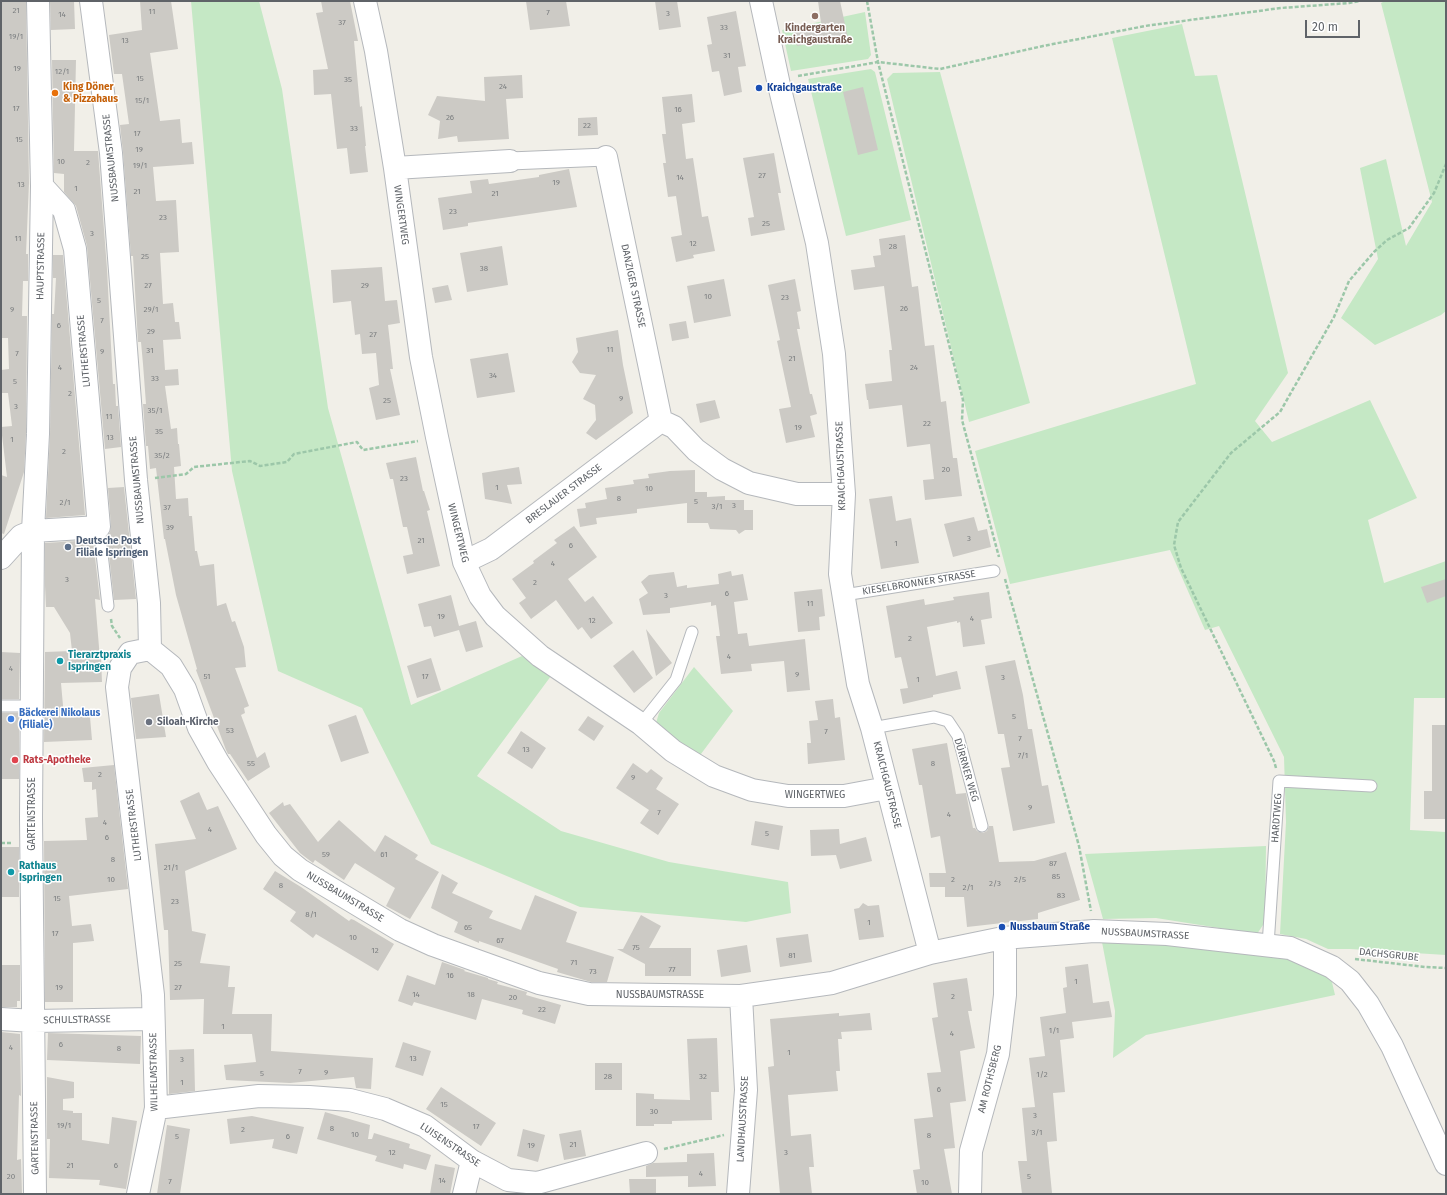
<!DOCTYPE html>
<html>
<head>
<meta charset="utf-8">
<style>
	body { margin:0 }
	#map { position:relative; width:1447px; height:1195px; overflow:hidden; background:#f1efe8; font-family:"Fira Sans",sans-serif }
	canvas { display:block }
	.frame { position:absolute; inset:0; border:2px solid #5f6368; pointer-events:none }
	.scale { position:absolute; left:1305px; top:20px; width:55px; height:18px; box-sizing:border-box; border:2px solid #5f6368; border-top:0; padding-left:5px; font-size:12px; line-height:14px; white-space:nowrap; color:#5f6368; -webkit-text-stroke:3px #fff; paint-order:stroke }
</style>
</head>
<body>
<div id="map">
<canvas width="1447" height="1195"></canvas>
<div class="frame"></div>
<div class="scale">20 m</div>
</div>
<script>
const context = document.querySelector('canvas').getContext('2d');
context.lineJoin = 'round';
function paint(path, color) {
  context.fillStyle = color;
  context.fill(path, 'evenodd');
}
function poly(rows) {
  const path = new Path2D();
  for (const r of rows) {
    path.moveTo(r[0], r[1]);
    for (let i = 2; i < r.length; i += 2) path.lineTo(r[i], r[i + 1]);
  }
  return path;
}
function strokePath(path, color, width, dash) {
  context.strokeStyle = color;
  context.lineWidth = width;
  context.lineCap = dash ? 'butt' : 'round';
  context.setLineDash(dash || []);
  context.stroke(path);
}
function write(font, color, halo, rows, align = 'center') {
  context.font = font + ' "Fira Sans",sans-serif';
  context.lineWidth = 3;
  context.setLineDash([]);
  context.textBaseline = 'middle';
  context.strokeStyle = halo;
  context.fillStyle = color;
  for (const [text, x, y, turn = 0] of rows) {
    context.save();
    context.translate(x, y);
    context.rotate((+turn || 0) * Math.PI / 180);
    context.textAlign = isNaN(turn) ? turn : align;
    if (halo) context.strokeText(text, 0, 0);
    context.fillText(text, 0, 0);
    context.restore();
  }
}
paint(poly([
	[191,1,259,1,282,89,328,408,411,705,522,656,551,676,477,776,561,831,669,862,788,882,791,913,746,922,580,907,431,844,362,708,278,671,232,471],
	[1385,1,1446,1,1446,311,1441,315,1375,345,1341,318,1378,259,1360,168,1386,159,1406,246,1432,202,1381,3],
	[865,12,871,55,868,59,791,71,782,30],
	[1182,24,1195,76,1217,75,1288,373,1255,421,1272,442,1370,400,1417,498,1368,520,1384,583,1446,561,1446,698,1414,698,1410,830,1446,832,1446,955,1350,949,1328,949,1306,939,1280,934,1286,822,1284,757,1219,626,1205,630,1170,550,1010,584,975,451,1196,384,1112,38],
	[871,69,875,72,911,220,846,236,808,79],
	[940,72,1030,403,969,422,887,79,893,73],
	[694,667,733,711,698,758,656,723,659,713],
	[1266,846,1265,922,1257,934,1156,918,1103,919,1085,854],
	[1147,940,1255,953,1307,963,1331,978,1335,995,1146,1035,1113,1058,1115,1011,1102,942]
]), '#c5e8c5');
paint(poly([
	[1,1,26,1,29,183,26,254,28,254,28,281,23,281,22,316,27,316,26,434,24,472,4,534,1,533,1,475,7,477,1,427,12,426,8,393,1,393,1,370,9,369,8,338,1,338],
	[50,1,74,1,75,29,51,30],
	[140,1,171,1,178,49,150,53,160,121,180,119,182,143,192,142,194,164,153,167,156,201,176,200,179,252,160,253,163,304,173,303,175,322,179,322,181,339,163,340,165,370,178,369,179,385,165,386,171,429,177,428,178,444,179,444,181,466,174,467,176,499,188,498,189,516,192,516,195,551,197,551,200,566,214,564,217,606,226,603,232,622,235,621,244,647,246,667,235,668,249,706,244,708,245,713,241,715,257,758,265,752,270,767,248,781,230,754,228,754,226,750,196,670,197,669,176,595,165,539,164,539,156,468,150,469,148,446,146,446,143,404,146,404,143,364,141,342,138,342,133,256,131,256,123,152,120,125,129,124,122,74,114,74,109,35,142,30],
	[321,1,350,1,358,41,354,41,360,107,362,106,366,146,365,146,368,172,350,174,347,148,337,149,331,94,314,95,313,70,328,69,316,13,323,12],
	[526,1,566,1,570,26,530,30],
	[655,1,677,1,681,27,659,30],
	[818,1,840,1,848,38,814,45,812,43,797,46,794,32,808,29,807,26,821,23],
	[736,11,746,66,738,67,742,92,724,96,719,71,712,72,707,45,712,44,707,17],
	[52,60,76,60,74,151,98,151,107,269,113,384,115,384,116,406,118,406,121,447,105,449,87,246,76,206,64,192,64,174,54,173],
	[522,75,523,98,506,99,509,139,458,142,457,136,438,139,440,121,428,115,437,96,485,101,484,77],
	[863,87,878,150,858,155,843,92],
	[692,94,695,122,682,124,686,159,693,158,702,217,708,216,715,251,693,255,694,258,676,262,671,237,682,235,676,196,668,197,663,163,666,163,662,134,666,134,662,97],
	[597,117,598,135,578,136,578,118],
	[774,153,781,193,778,193,785,230,751,236,748,218,754,217,743,158],
	[569,169,577,207,468,223,468,226,443,230,438,198,472,193,470,181,488,179,489,184,539,177,539,175],
	[905,235,912,287,918,286,925,346,934,345,941,402,946,401,953,458,957,458,962,496,925,500,923,480,934,479,930,444,907,447,902,405,869,409,868,400,867,400,865,384,892,381,889,350,892,350,884,286,854,290,851,270,875,267,873,256,881,255,879,239],
	[502,246,508,285,467,292,460,253],
	[53,255,63,255,85,515,46,518,50,434,52,314,54,314,56,278,53,278],
	[382,267,385,301,397,300,400,323,388,325,393,369,390,369,400,415,376,420,369,388,379,385,376,353,362,354,360,334,355,335,351,301,333,303,331,270],
	[724,279,731,316,694,323,687,286],
	[795,279,801,311,797,312,800,329,797,329,810,394,812,394,817,414,810,416,815,437,786,443,779,409,791,407,777,341,780,340,768,285],
	[448,285,452,300,435,303,432,288],
	[686,321,689,338,672,341,669,324],
	[618,330,623,365,633,413,596,440,586,433,596,420,595,405,583,399,596,375,580,373,572,362,578,352,576,338],
	[508,353,515,392,477,398,470,359],
	[715,400,720,418,700,423,696,404],
	[416,457,423,491,424,491,430,510,427,511,440,566,407,574,403,556,413,554,407,527,403,527,393,479,390,479,386,463],
	[519,467,522,484,507,485,512,504,485,499,482,473],
	[695,470,695,492,707,492,707,497,725,496,725,500,744,500,744,510,753,510,753,530,745,530,739,534,736,530,710,529,708,523,687,523,687,503,637,509,637,513,596,518,597,524,580,527,577,509,586,508,585,503,607,499,605,488,634,484,633,480,649,478,648,474,670,471],
	[124,487,136,599,114,600,107,536,110,532,111,526,108,488],
	[892,496,896,521,911,518,919,563,881,569,869,499],
	[974,517,978,531,987,529,991,547,953,557,944,524],
	[574,526,597,557,568,579,585,602,593,596,613,623,591,639,582,627,578,630,556,600,531,619,519,603,526,598,512,579,534,563,533,561,557,543,554,540],
	[93,540,100,600,95,599,100,659,101,659,102,682,61,683,64,717,90,717,92,740,44,742,45,652,72,651,70,633,54,607,46,607,45,586,45,543],
	[731,571,732,576,743,574,748,600,734,602,738,634,747,633,749,646,805,639,810,690,787,692,784,661,751,664,752,671,721,674,716,636,720,636,716,605,711,606,711,602,670,608,670,613,643,615,639,599,648,593,641,582,649,575,674,572,677,587,687,585,687,588,719,584,718,574],
	[1446,579,1446,596,1427,603,1421,587],
	[822,589,825,616,819,617,820,630,798,632,794,592],
	[989,592,992,618,981,620,985,644,963,647,960,622,957,623,957,621,927,627,936,676,957,671,961,689,933,695,933,697,903,704,900,689,908,688,901,657,895,658,886,606,924,599,925,605,954,600,953,597],
	[451,595,459,626,476,621,483,647,466,652,459,630,434,637,431,626,424,627,418,604],
	[646,629,672,663,656,676],
	[633,650,653,678,634,693,613,666],
	[1,652,20,653,19,699,1,699],
	[431,658,441,690,417,698,407,666],
	[1015,660,1023,695,1028,729,1032,729,1042,786,1048,785,1055,823,1013,831,1001,768,1010,767,1004,734,998,734,985,666],
	[159,694,166,737,136,739,131,698],
	[833,699,835,718,840,717,845,760,808,764,807,743,811,743,809,721,818,720,815,701],
	[1,713,19,713,19,779,1,779],
	[356,715,369,753,341,762,328,725],
	[588,716,604,726,594,741,578,730],
	[1432,725,1446,725,1446,819,1424,819,1424,791,1432,791],
	[521,731,546,748,532,769,507,753],
	[947,743,956,794,966,793,973,828,975,828,977,831,983,833,987,831,989,826,993,826,999,862,1034,861,1066,852,1080,900,1038,913,1038,919,967,927,964,897,945,897,945,887,930,887,929,873,946,873,940,836,931,838,922,785,919,785,912,749],
	[633,763,647,773,651,769,663,778,656,789,679,804,658,835,640,823,649,810,616,788],
	[114,765,128,889,69,896,72,926,91,924,94,941,73,943,73,1002,45,1002,44,841,87,840,85,818,98,817,96,789,92,790,92,782,84,782,82,768],
	[199,792,207,810,218,806,237,849,185,871,192,931,206,934,200,963,230,966,228,987,235,987,232,1014,272,1014,271,1051,373,1058,371,1089,356,1088,354,1077,290,1083,226,1080,224,1065,256,1062,252,1034,203,1034,204,999,170,1000,168,930,164,930,155,844,196,839,180,801],
	[283,802,284,806,290,804,318,842,339,820,375,852,385,835,418,855,415,859,439,872,410,919,386,906,395,888,355,863,344,880,315,860,313,863,300,853,269,813],
	[755,821,783,826,779,850,751,845],
	[839,829,840,844,866,837,872,861,840,869,836,855,811,856,810,830],
	[1,847,19,847,19,897,1,897],
	[275,871,301,887,349,921,351,919,354,920,394,944,378,971,316,934,313,938,290,921,296,912,263,889],
	[442,874,458,883,452,893,493,911,489,918,521,930,535,895,577,912,566,942,614,957,607,982,591,982,557,972,558,969,479,941,479,943,454,932,458,922,431,908],
	[863,903,868,906,879,905,884,937,859,940,854,909,859,908],
	[641,915,661,926,649,948,691,948,691,976,645,976,645,964,617,949,623,949],
	[808,934,812,962,780,967,776,938],
	[747,945,751,972,721,977,717,950],
	[442,962,465,970,464,971,488,978,488,979,498,982,497,984,527,992,526,995,561,1005,555,1024,522,1014,523,1010,482,999,476,1020,414,1002,412,1006,398,1001,407,975,435,985],
	[1088,964,1093,1003,1109,1001,1112,1017,1072,1022,1074,1038,1060,1040,1065,1092,1053,1093,1057,1141,1047,1142,1052,1193,1022,1194,1018,1161,1027,1161,1022,1108,1035,1107,1029,1058,1045,1056,1040,1017,1066,1013,1063,988,1067,987,1065,967],
	[1,965,20,965,20,1001,17,1001,17,1007,1,1007],
	[967,978,972,1011,968,1011,975,1048,960,1051,966,1101,950,1103,955,1148,944,1149,952,1194,917,1194,913,1170,920,1169,914,1119,933,1117,927,1073,941,1072,932,1018,938,1017,933,983],
	[839,1013,839,1016,870,1013,872,1030,841,1032,842,1039,838,1039,840,1071,836,1071,838,1091,788,1095,791,1136,811,1134,814,1167,809,1167,812,1194,780,1194,768,1067,774,1066,770,1019],
	[1,1032,20,1034,21,1096,19,1095,17,1160,21,1159,22,1194,1,1194],
	[48,1033,141,1036,140,1064,47,1060],
	[717,1038,719,1092,711,1092,712,1120,672,1121,672,1124,654,1124,654,1126,636,1126,636,1093,654,1094,654,1099,690,1100,687,1039],
	[403,1042,431,1051,423,1076,395,1067],
	[194,1049,195,1091,169,1094,169,1050],
	[595,1063,622,1063,622,1090,595,1090],
	[47,1077,74,1082,74,1098,63,1099,63,1110,73,1111,73,1113,82,1113,82,1140,109,1144,112,1117,137,1121,126,1189,99,1185,100,1180,49,1178,50,1139,47,1139],
	[441,1087,496,1123,481,1146,426,1109],
	[325,1112,370,1125,368,1139,372,1139,374,1133,410,1144,409,1148,431,1155,426,1170,404,1164,403,1169,375,1161,377,1156,317,1139],
	[252,1116,304,1127,297,1154,272,1148,274,1139,230,1144,227,1119],
	[167,1125,190,1129,180,1194,157,1194],
	[523,1129,545,1135,538,1162,517,1156],
	[581,1130,586,1156,564,1160,559,1134],
	[714,1153,716,1186,688,1187,688,1176,646,1177,646,1166,653,1163,687,1162,687,1154],
	[435,1164,455,1168,450,1194,430,1194],
	[629,1179,656,1179,656,1194,630,1194]
]), '#cccac5');
const service = poly([
	[99,527,108,606],
	[844,595,994,571],
	[1,706,32,706],
	[641,724,676,680,692,632],
	[872,728,934,717,948,721,958,736,982,826],
	[1268,945,1279,781,1371,786]
]);
const pedestrian = poly([
	[510,161,606,157]
]);
const minor = poly([
	[91,1,111,153,136,480,149,603,150,649,171,666,185,689,199,728,218,762,266,835,283,856,300,870,400,930,433,945,539,983,589,994,741,996,832,983,930,953,1003,938,1094,931,1167,934,1290,948,1332,967,1350,981,1368,1004,1392,1046,1446,1164],
	[365,1,376,51,395,168,421,357,437,437,464,562,480,596,495,616,540,656,641,724,673,751,714,776,752,790,788,796,844,796,887,788],
	[761,1,779,85,817,243,834,354,844,494,840,574,858,684,872,728,930,953],
	[606,157,661,421,674,427,696,450,722,469,749,483,797,494,844,494],
	[395,168,510,161],
	[1,558,21,536,33,531,99,527,75,249,64,210,42,186],
	[464,562,491,549,661,421],
	[1,1019,34,1021,153,1019],
	[156,1108,259,1096,309,1097,350,1100,385,1109,425,1126,472,1161,508,1180,537,1183,646,1153],
	[35,1194,31,818,33,531,38,434,42,186,38,1],
	[138,1194,156,1108,153,995,117,687,120,668,130,653,150,649],
	[464,1194,472,1161],
	[738,1194,746,1090,741,996],
	[970,1194,971,1151,998,1054,1005,995,1005,949,1003,938]
]);
strokePath(service, '#b5b8bc', 13);
strokePath(pedestrian, '#b5b8bc', 19);
strokePath(minor, '#b5b8bc', 24);
strokePath(poly([
	[867,1,878,62,963,400,962,420,999,557],
	[798,76,878,62,940,69,1043,46,1145,26,1281,8,1349,3,1360,1],
	[155,478,186,474,194,467,250,461,260,466,287,462,294,454,357,442,363,450,418,441],
	[1005,579,1079,846,1091,911],
	[111,619,112,626,120,638],
	[1276,768,1274,761,1181,568,1174,545,1178,522,1231,453,1280,412,1334,317,1349,281,1374,252,1387,240,1409,228,1434,193,1446,164],
	[1,843,12,843],
	[1355,959,1425,967,1446,968],
	[664,1149,724,1135]
]), '#9cc7a9', 2.5, [4, 2]);
strokePath(service, '#fff', 11);
strokePath(pedestrian, '#fff', 17);
strokePath(minor, '#fff', 22);
for (const [x, y, r, color] of [
	[815,16,4,"#8d6e63"],
	[759,88,4,"#1a4fb4"],
	[55,93,4,"#e8710a"],
	[68,547,4,"#5c6f8a"],
	[60,661,4,"#0f9aa8"],
	[11,719,4,"#3f7fe0"],
	[149,722,4,"#6b7280"],
	[15,760,4,"#e0444e"],
	[11,872,4,"#0f9aa8"],
	[1002,927,4,"#1a4fb4"]
]) {
  const dot = new Path2D();
  dot.arc(x, y, r, 0, 2 * Math.PI);
  context.fillStyle = color;
  context.fill(dot);
  strokePath(dot, '#fff', 1.5);
}
write('8px', '#7a7d7f', null, [
	["21",16,11],
	["11",152,12],
	["7",548,13],
	["3",668,14],
	["14",62,15],
	["37",342,23],
	["33",724,28],
	["19/1",16,37],
	["13",125,41],
	["31",727,56],
	["19",17,69],
	["12/1",62,72],
	["15",140,79],
	["35",348,80],
	["24",503,87],
	["15/1",142,101],
	["17",16,109],
	["16",678,110],
	["26",450,118],
	["22",587,126],
	["33",354,129],
	["17",137,134],
	["15",19,140],
	["19",139,150],
	["10",61,162],
	["2",88,163],
	["19/1",140,166],
	["27",762,176],
	["14",680,178],
	["19",556,183],
	["13",21,185],
	["1",76,189],
	["21",137,192],
	["21",495,194],
	["23",453,212],
	["23",163,218],
	["25",766,224],
	["3",92,234],
	["11",18,239],
	["12",693,244],
	["28",893,247],
	["25",145,257],
	["38",484,269],
	["27",148,286],
	["29",365,286],
	["10",708,297],
	["23",785,298],
	["5",99,301],
	["26",904,309],
	["9",12,310],
	["29/1",151,310],
	["7",102,321],
	["6",59,326],
	["29",151,332],
	["27",373,335],
	["11",610,350],
	["31",150,351],
	["9",102,352],
	["7",17,354],
	["21",792,359],
	["4",60,368],
	["24",914,368],
	["34",493,376],
	["33",155,379],
	["5",15,382],
	["2",70,394],
	["9",621,399],
	["25",387,401],
	["3",16,407],
	["35/1",155,411],
	["11",109,417],
	["22",927,424],
	["19",798,428],
	["35",159,432],
	["13",110,438],
	["1",12,440],
	["2",64,452],
	["35/2",162,456],
	["20",946,470],
	["23",404,479],
	["1",497,488],
	["10",649,489],
	["8",619,499],
	["5",696,502],
	["2/1",65,503],
	["3",734,506],
	["3/1",717,507],
	["37",167,508],
	["39",170,528],
	["3",969,539],
	["21",421,541],
	["1",896,544],
	["6",571,546],
	["4",553,564],
	["3",67,580],
	["2",535,583],
	["6",727,594],
	["3",666,596],
	["11",810,604],
	["19",441,617],
	["4",972,619],
	["12",592,621],
	["2",910,639],
	["4",729,657],
	["4",11,669],
	["9",797,675],
	["51",207,677],
	["17",425,677],
	["3",1003,678],
	["1",918,680],
	["5",1014,717],
	["53",230,731],
	["7",826,732],
	["7",1020,739],
	["13",526,750],
	["7/1",1023,756],
	["55",251,764],
	["8",933,764],
	["2",100,775],
	["9",633,778],
	["9",1030,808],
	["7",659,813],
	["4",949,815],
	["4",105,823],
	["4",210,830],
	["5",767,834],
	["6",107,838],
	["59",326,855],
	["61",384,855],
	["8",113,860],
	["87",1053,864],
	["21/1",171,868],
	["85",1056,877],
	["10",111,880],
	["2",953,880],
	["2/5",1020,880],
	["2/3",995,884],
	["8",281,886],
	["2/1",968,888],
	["83",1061,896],
	["15",57,899],
	["23",175,902],
	["8/1",311,915],
	["1",869,923],
	["65",468,928],
	["17",55,934],
	["10",353,938],
	["67",500,941],
	["75",636,948],
	["12",375,951],
	["81",792,956],
	["71",574,963],
	["25",178,964],
	["77",672,970],
	["73",593,972],
	["16",450,976],
	["1",1076,982],
	["19",59,988],
	["27",178,988],
	["14",416,995],
	["18",471,995],
	["2",953,997],
	["20",513,998],
	["22",542,1010],
	["1",223,1027],
	["1/1",1054,1031],
	["4",952,1034],
	["6",61,1045],
	["4",11,1048],
	["8",119,1049],
	["1",789,1053],
	["13",413,1059],
	["3",182,1060],
	["7",300,1072],
	["9",326,1073],
	["5",262,1074],
	["1/2",1042,1075],
	["28",608,1077],
	["32",703,1077],
	["1",182,1083],
	["6",939,1090],
	["15",444,1105],
	["30",654,1112],
	["3",1035,1116],
	["19/1",64,1126],
	["17",476,1127],
	["8",332,1129],
	["2",243,1130],
	["3/1",1037,1133],
	["10",355,1135],
	["8",929,1136],
	["5",177,1137],
	["6",288,1137],
	["21",573,1145],
	["19",531,1146],
	["12",392,1153],
	["3",786,1153],
	["21",70,1166],
	["6",116,1166],
	["4",701,1174],
	["20",11,1177],
	["5",1029,1177],
	["14",442,1181],
	["7",170,1182],
	["10",925,1183]
]);
write('bold 10px', '#785e54', '#fff', [
	["Kindergarten",815,28],
	["Kraichgaustraße",815,40]
]);
write('bold 10px', '#c56008', '#fff', [
	["King Döner",63,87],
	["& Pizzahaus",63,99]
], 'left');
write('bold 10px', '#164399', '#fff', [
	["Kraichgaustraße",767,88],
	["Nussbaum Straße",1010,927]
], 'left');
write('10px', '#5f6368', '#fff', [
	["NUSSBAUMSTRASSE",111,158,-96],
	["WINGERTWEG",401,215,82],
	["HAUPTSTRASSE",41,266,-89],
	["DANZIGER STRASSE",633,286,78],
	["LUTHERSTRASSE",84,351,-95],
	["KRAICHGAUSTRASSE",841,466,-92],
	["NUSSBAUMSTRASSE",137,480,-95],
	["BRESLAUER STRASSE",564,494,-37],
	["WINGERTWEG",458,533,76],
	["KIESELBRONNER STRASSE",919,583,-9],
	["DÜRRNER WEG",966,770,74],
	["KRAICHGAUSTRASSE",887,785,76],
	["WINGERTWEG",815,795],
	["GARTENSTRASSE",32,814,-90],
	["HARDTWEG",1277,818,-86],
	["LUTHERSTRASSE",134,825,-97],
	["NUSSBAUMSTRASSE",345,897,31],
	["NUSSBAUMSTRASSE",1145,934,3],
	["DACHSGRUBE",1389,955,6],
	["NUSSBAUMSTRASSE",660,995],
	["SCHULSTRASSE",77,1020,-1],
	["WILHELMSTRASSE",154,1072,-91],
	["AM ROTHSBERG",990,1079,-76],
	["LANDHAUSSTRASSE",743,1119,-87],
	["GARTENSTRASSE",35,1138,-91],
	["LUISENSTRASSE",450,1145,34]
]);
write('bold 10px', '#4e5e75', '#fff', [
	["Deutsche Post",76,541],
	["Filiale Ispringen",76,553]
], 'left');
write('bold 10px', '#0d838f', '#fff', [
	["Tierarztpraxis",68,655],
	["Ispringen",68,667],
	["Rathaus",19,866],
	["Ispringen",19,878]
], 'left');
write('bold 10px', '#366cbe', '#fff', [
	["Bäckerei Nikolaus",19,713],
	["(Filiale)",19,725]
], 'left');
write('bold 10px', '#5b616d', '#fff', [
	["Siloah-Kirche",157,722]
], 'left');
write('bold 10px', '#be3a42', '#fff', [
	["Rats-Apotheke",23,760]
], 'left');
</script>
</body>
</html>
